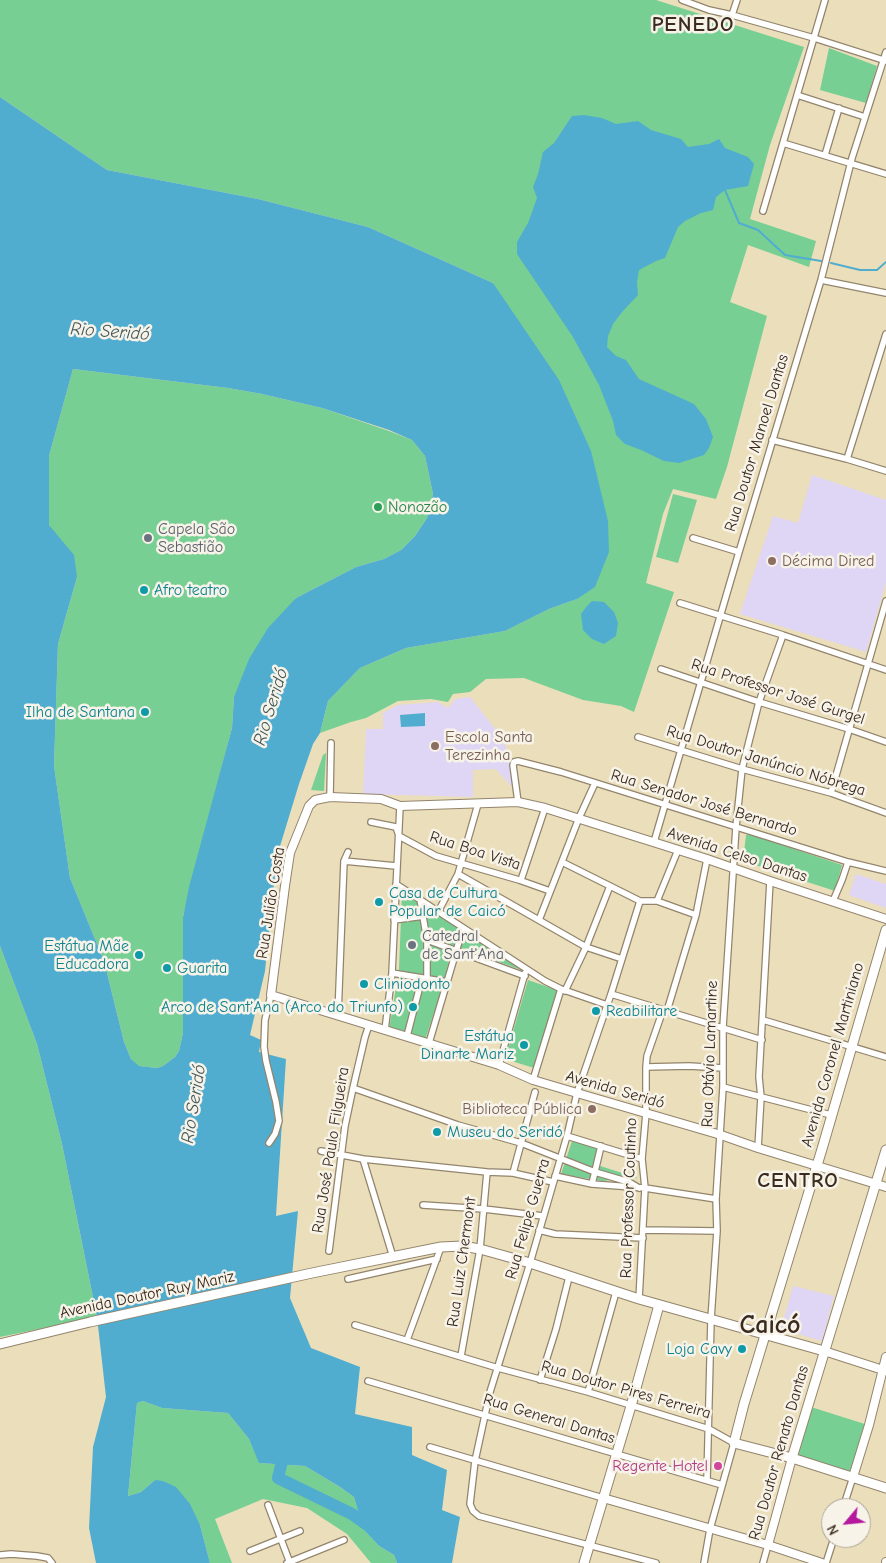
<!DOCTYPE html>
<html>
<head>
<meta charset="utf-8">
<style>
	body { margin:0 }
	#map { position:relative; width:886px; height:1563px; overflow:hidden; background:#ebdfbb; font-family:"Comic Neue",sans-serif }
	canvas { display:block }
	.north { position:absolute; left:821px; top:1498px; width:50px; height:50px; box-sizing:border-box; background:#f7f3e8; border:1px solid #aca397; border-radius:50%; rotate:242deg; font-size:14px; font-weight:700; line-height:20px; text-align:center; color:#3b2a1e }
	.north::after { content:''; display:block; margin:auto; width:18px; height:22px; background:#b5179e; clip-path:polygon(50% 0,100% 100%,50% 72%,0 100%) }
</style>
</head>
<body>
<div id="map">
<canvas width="886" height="1563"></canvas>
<div class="north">N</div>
</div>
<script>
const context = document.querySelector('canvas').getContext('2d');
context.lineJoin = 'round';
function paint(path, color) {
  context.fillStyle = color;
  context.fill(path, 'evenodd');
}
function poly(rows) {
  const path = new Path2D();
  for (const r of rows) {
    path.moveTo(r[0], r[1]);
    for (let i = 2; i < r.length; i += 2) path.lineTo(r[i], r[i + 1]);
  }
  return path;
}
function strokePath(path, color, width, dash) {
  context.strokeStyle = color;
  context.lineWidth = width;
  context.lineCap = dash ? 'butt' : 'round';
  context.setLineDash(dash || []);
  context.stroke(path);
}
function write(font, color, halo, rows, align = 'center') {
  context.font = font + ' "Comic Neue",sans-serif';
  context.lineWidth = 5;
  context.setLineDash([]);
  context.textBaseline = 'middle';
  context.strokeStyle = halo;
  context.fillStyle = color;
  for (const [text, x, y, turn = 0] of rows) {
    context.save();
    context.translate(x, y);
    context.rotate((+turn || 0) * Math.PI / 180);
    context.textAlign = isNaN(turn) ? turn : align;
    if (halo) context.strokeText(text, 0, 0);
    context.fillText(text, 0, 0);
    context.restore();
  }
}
paint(poly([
	[812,475,886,500,886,582,866,652,740,614,773,516,798,523],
	[470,697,500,735,511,758,513,788,496,769,473,770,473,797,363,794,366,729,383,729,383,713,398,705,438,702,448,708,455,699],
	[856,874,886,884,886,908,849,895],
	[793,1286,834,1296,822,1341,781,1329]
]), '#dfd5f5');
paint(poly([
	[0,0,656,0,804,47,770,145,750,219,816,241,809,267,748,245,730,302,767,316,727,467,716,499,673,489,663,514,646,583,674,592,634,712,621,706,583,700,524,678,486,679,470,692,453,694,448,702,431,699,398,701,366,718,351,722,320,733,328,701,360,668,406,648,505,631,549,609,577,599,493,283,368,227,258,199,107,170,0,97],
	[829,48,877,66,866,103,820,90],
	[73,369,228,388,262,394,322,408,389,431,412,440,425,456,433,494,427,518,415,536,401,550,384,559,356,567,296,598,234,697,232,728,183,916,183,1033,179,1051,175,1057,163,1066,157,1068,138,1066,131,1059,124,1042,104,961,70,878,54,766,58,644,77,577,49,525,49,456],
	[673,494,697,500,678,563,656,557],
	[326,753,324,791,311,790,323,755],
	[749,834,842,865,835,891,743,861,746,835],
	[402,892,533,974,453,946,441,991,425,1040,389,1030,399,969],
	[0,946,37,1044,62,1144,97,1317,0,1337],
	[528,980,557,990,534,1068,505,1059],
	[573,1138,601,1147,597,1165,638,1178,602,1181,561,1174],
	[143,1401,162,1408,228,1413,249,1439,260,1463,305,1466,340,1487,354,1497,363,1529,379,1546,394,1555,397,1563,371,1563,347,1534,307,1508,263,1499,215,1519,232,1563,210,1563,200,1525,155,1480,141,1492,128,1496,137,1403],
	[811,1407,868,1425,854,1473,797,1455]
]), '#77cf94');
paint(poly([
	[0,97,107,170,258,199,368,227,493,283,559,380,591,451,608,521,609,552,595,587,577,599,549,609,505,631,406,648,360,668,328,701,320,733,313,744,299,784,277,856,265,971,250,1035,261,1040,259,1052,286,1059,276,1216,298,1211,290,1298,311,1348,360,1367,355,1414,412,1427,412,1455,447,1470,442,1510,460,1517,452,1563,397,1563,394,1555,379,1546,363,1529,354,1497,340,1487,305,1466,259,1463,249,1439,228,1413,162,1408,143,1401,137,1403,128,1496,141,1492,155,1480,163,1481,176,1487,190,1504,200,1525,210,1563,96,1563,89,1528,93,1447,106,1397,97,1317,62,1144,37,1044,0,946],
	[73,369,228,388,262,394,322,408,389,430,412,440,425,456,433,494,427,518,415,536,401,550,384,559,356,567,296,598,268,628,249,659,234,697,232,728,189,887,183,917,183,1033,179,1051,175,1057,163,1066,157,1068,139,1066,131,1059,124,1042,104,961,70,878,54,766,58,644,77,577,74,555,49,525,49,456],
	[584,115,602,118,616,124,638,121,651,130,681,139,688,147,709,144,719,139,725,148,748,157,754,164,748,186,725,190,716,197,713,210,701,213,685,221,678,227,665,258,656,261,639,270,637,282,638,295,622,312,613,324,608,336,607,347,616,356,626,360,639,379,694,404,706,419,713,437,709,448,704,455,679,463,664,461,641,450,625,444,616,435,613,421,599,385,573,337,517,254,517,242,528,223,537,198,533,187,538,174,543,152,554,143,572,116],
	[592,601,604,602,614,612,618,623,616,636,604,644,592,639,583,630,581,614,587,606],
	[425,713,425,726,401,727,400,715]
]), '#51adcf');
strokePath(poly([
	[725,190,739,223,758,230,785,255,821,261],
	[831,263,860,270,877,270,886,262]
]), '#51adcf', 2);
strokePath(poly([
	[281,1451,284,1453,278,1478,352,1514,373,1529]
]), '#51adcf', 12);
const minor = poly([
	[682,0,709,10,732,15,814,38,886,61],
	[732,15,737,0],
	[797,95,865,117],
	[783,143,886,174],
	[825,155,839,108],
	[763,211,825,0],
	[821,280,886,293],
	[772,440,847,459,886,471],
	[847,459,886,334],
	[693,538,739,552],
	[680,603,783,635,886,670],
	[661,669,759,702,849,729,886,742],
	[638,737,742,769,831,793,886,813],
	[831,793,886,601],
	[330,797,331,743],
	[518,802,513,765,514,762,518,761,561,772,848,862,886,871],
	[371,822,396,827,399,836,436,856,519,880,550,891],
	[654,842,739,552,821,280,852,158,886,52],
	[344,861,396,866],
	[562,862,640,901,657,901,696,915],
	[458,874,586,947,622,959],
	[521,880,545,808],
	[396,884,545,981,561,989,607,1005],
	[420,899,427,940,427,979],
	[640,901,611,994,577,1093,567,1136,530,1263,490,1392,475,1461,470,1504,473,1511,479,1516,656,1563],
	[657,901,678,850],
	[833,901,842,880,848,862],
	[438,912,458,874,478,804],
	[394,920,424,916],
	[539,920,579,818,595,783],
	[427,940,525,976],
	[392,973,447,982],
	[565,991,586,947,610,886],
	[611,994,762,1040],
	[667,1011,696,915,707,859],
	[338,1015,344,861,348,852],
	[763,1020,886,1057],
	[385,1030,392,973,400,806],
	[407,1036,422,978],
	[429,1043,463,928],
	[499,1065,525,973],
	[646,1067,689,1066,723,1068],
	[533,1080,561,989],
	[723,1087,831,1115],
	[353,1088,458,1125,521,1143,595,1172,629,1182,639,1188],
	[567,1136,642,1159],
	[269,1143,275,1134,279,1121,276,1102,266,1061,264,1047,265,1020,271,995],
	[758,1148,761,1097,759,1077,770,881],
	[321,1151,363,1159,487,1172,513,1173,553,1182],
	[363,1159,393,1257],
	[513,1173,535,1092],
	[555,1176,592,1184,645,1188,716,1199],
	[592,1184,601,1146],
	[423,1205,484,1209,543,1216],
	[539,1230,555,1234,643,1238],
	[644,1230,717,1231],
	[329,1251,345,1126,353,1088,365,1037,369,1025],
	[348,1279,437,1259],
	[639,1299,645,1188,642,1159,646,1113,646,1067,647,1056,663,1010],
	[355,1325,498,1368,588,1392,709,1429,734,1443,710,1529,704,1563],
	[407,1340,441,1247],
	[461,1356,480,1249,487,1172],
	[540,1380,556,1329,569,1277],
	[368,1381,722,1485],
	[588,1392,616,1292],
	[430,1447,603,1498],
	[707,1480,711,1319,717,1231,716,1199,723,1087,723,1027,736,827,742,769,759,702,783,635],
	[268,1505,290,1563],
	[843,1508,853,1477],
	[250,1551,300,1531],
	[0,1555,11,1554,37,1556,48,1558,52,1563],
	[287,1563,344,1540],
	[763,1563,768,1545],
	[826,1563,834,1538]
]);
const secondary = poly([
	[886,919,770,881,707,859,545,808,518,802,400,806,381,799,330,797,315,800,309,806,290,853,285,886,271,995,499,1065,533,1080,577,1093,721,1135,758,1148,886,1187],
	[824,1351,886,1371],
	[853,1477,869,1425,886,1357],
	[603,1498,768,1545,822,1563],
	[768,1545,792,1458],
	[886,1563,886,1562]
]);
const primary = poly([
	[886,930,822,1149,744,1404,734,1443,792,1458,886,1488],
	[0,1344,90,1322,312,1273,441,1247,462,1246,480,1249,530,1263,639,1299,824,1351],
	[792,1458,886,1150],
	[584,1563,631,1406,659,1305]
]);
strokePath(minor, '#93846c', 8);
strokePath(secondary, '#93846c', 10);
strokePath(primary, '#93846c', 11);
strokePath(minor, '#fff', 5.5);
strokePath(secondary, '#fff', 8);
strokePath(primary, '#fff', 9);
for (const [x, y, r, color] of [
	[378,507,5,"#2e9e5b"],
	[148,538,5,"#6b7280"],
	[772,561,5,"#8d6e63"],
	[144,590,5,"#0f9aa8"],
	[145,712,5,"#0f9aa8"],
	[435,746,5,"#8d6e63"],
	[379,902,5,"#0f9aa8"],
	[412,945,5,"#6b7280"],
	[139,955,5,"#0f9aa8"],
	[167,968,5,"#0f9aa8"],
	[364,984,5,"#0f9aa8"],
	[413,1007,5,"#0f9aa8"],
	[596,1011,5,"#0f9aa8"],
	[524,1045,5,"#0f9aa8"],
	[592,1109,5,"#8d6e63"],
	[437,1132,5,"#0f9aa8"],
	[742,1349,5,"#0f9aa8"],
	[718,1466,5,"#d1479c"]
]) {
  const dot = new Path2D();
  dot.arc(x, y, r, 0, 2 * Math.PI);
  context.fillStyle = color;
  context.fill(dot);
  strokePath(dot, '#f7f3e8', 2);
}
write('16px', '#3b2a1e', '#f7f3e8', [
	["Rua Doutor Manoel Dantas",757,443,-73],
	["Rua Professor José Gurgel",778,692,18],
	["Rua Doutor Janúncio Nóbrega",766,761,17],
	["Rua Senador José Bernardo",704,803,17],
	["Rua Boa Vista",475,851,18],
	["Avenida Celso Dantas",737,855,18],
	["Rua Julião Costa",271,903,-81],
	["Rua Otávio Lamartine",710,1054,-88],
	["Avenida Coronel Martiniano",833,1055,-74],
	["Avenida Seridó",615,1090,16],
	["Rua José Paulo Filgueira",331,1150,-81],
	["Rua Professor Coutinho",629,1198,-88],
	["Rua Felipe Guerra",528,1219,-74],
	["Rua Luiz Chermont",462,1262,-82],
	["Avenida Doutor Ruy Mariz",147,1295,-12],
	["Rua Doutor Pires Ferreira",626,1390,16],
	["Rua General Dantas",549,1419,17],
	["Rua Doutor Renato Dantas",779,1453,-74]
]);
write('16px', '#27864d', '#f7f3e8', [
	["Nonozão",388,507]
], 'left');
write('16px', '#5b616d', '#f7f3e8', [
	["Capela São",158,529],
	["Sebastião",158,547],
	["Catedral",422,936],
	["de Sant'Ana",422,954]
], 'left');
write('16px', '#785e54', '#f7f3e8', [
	["Décima Dired",782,561],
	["Escola Santa",445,737],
	["Terezinha",445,755],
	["Biblioteca Pública",582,1109,"right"]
], 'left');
write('16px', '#0d838f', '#f7f3e8', [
	["Afro teatro",154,590],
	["Ilha de Santana",135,712,"right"],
	["Casa de Cultura",389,893],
	["Popular de Caicó",389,911],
	["Estátua Mãe",129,946,"right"],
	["Educadora",129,964,"right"],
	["Guarita",177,968],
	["Cliniodonto",374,984],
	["Arco de Sant'Ana (Arco do Triunfo)",403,1007,"right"],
	["Reabilitare",606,1011],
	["Estátua",514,1036,"right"],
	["Dinarte Mariz",514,1054,"right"],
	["Museu do Seridó",447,1132],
	["Loja Cavy",732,1349,"right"]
], 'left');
write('16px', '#b23c85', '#f7f3e8', [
	["Regente Hotel",708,1466]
], 'right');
write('italic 18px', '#43585c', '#f7f3e8', [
	["Rio Seridó",110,332,4],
	["Rio Seridó",271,707,-73],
	["Rio Seridó",194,1104,-81]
]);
context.letterSpacing = '1px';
write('bold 21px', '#3b2a1e', '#f7f3e8', [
	["PENEDO",693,25],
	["CENTRO",798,1181]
]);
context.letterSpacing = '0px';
write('bold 26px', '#3b2a1e', '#f7f3e8', [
	["Caicó",770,1326]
]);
</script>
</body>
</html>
